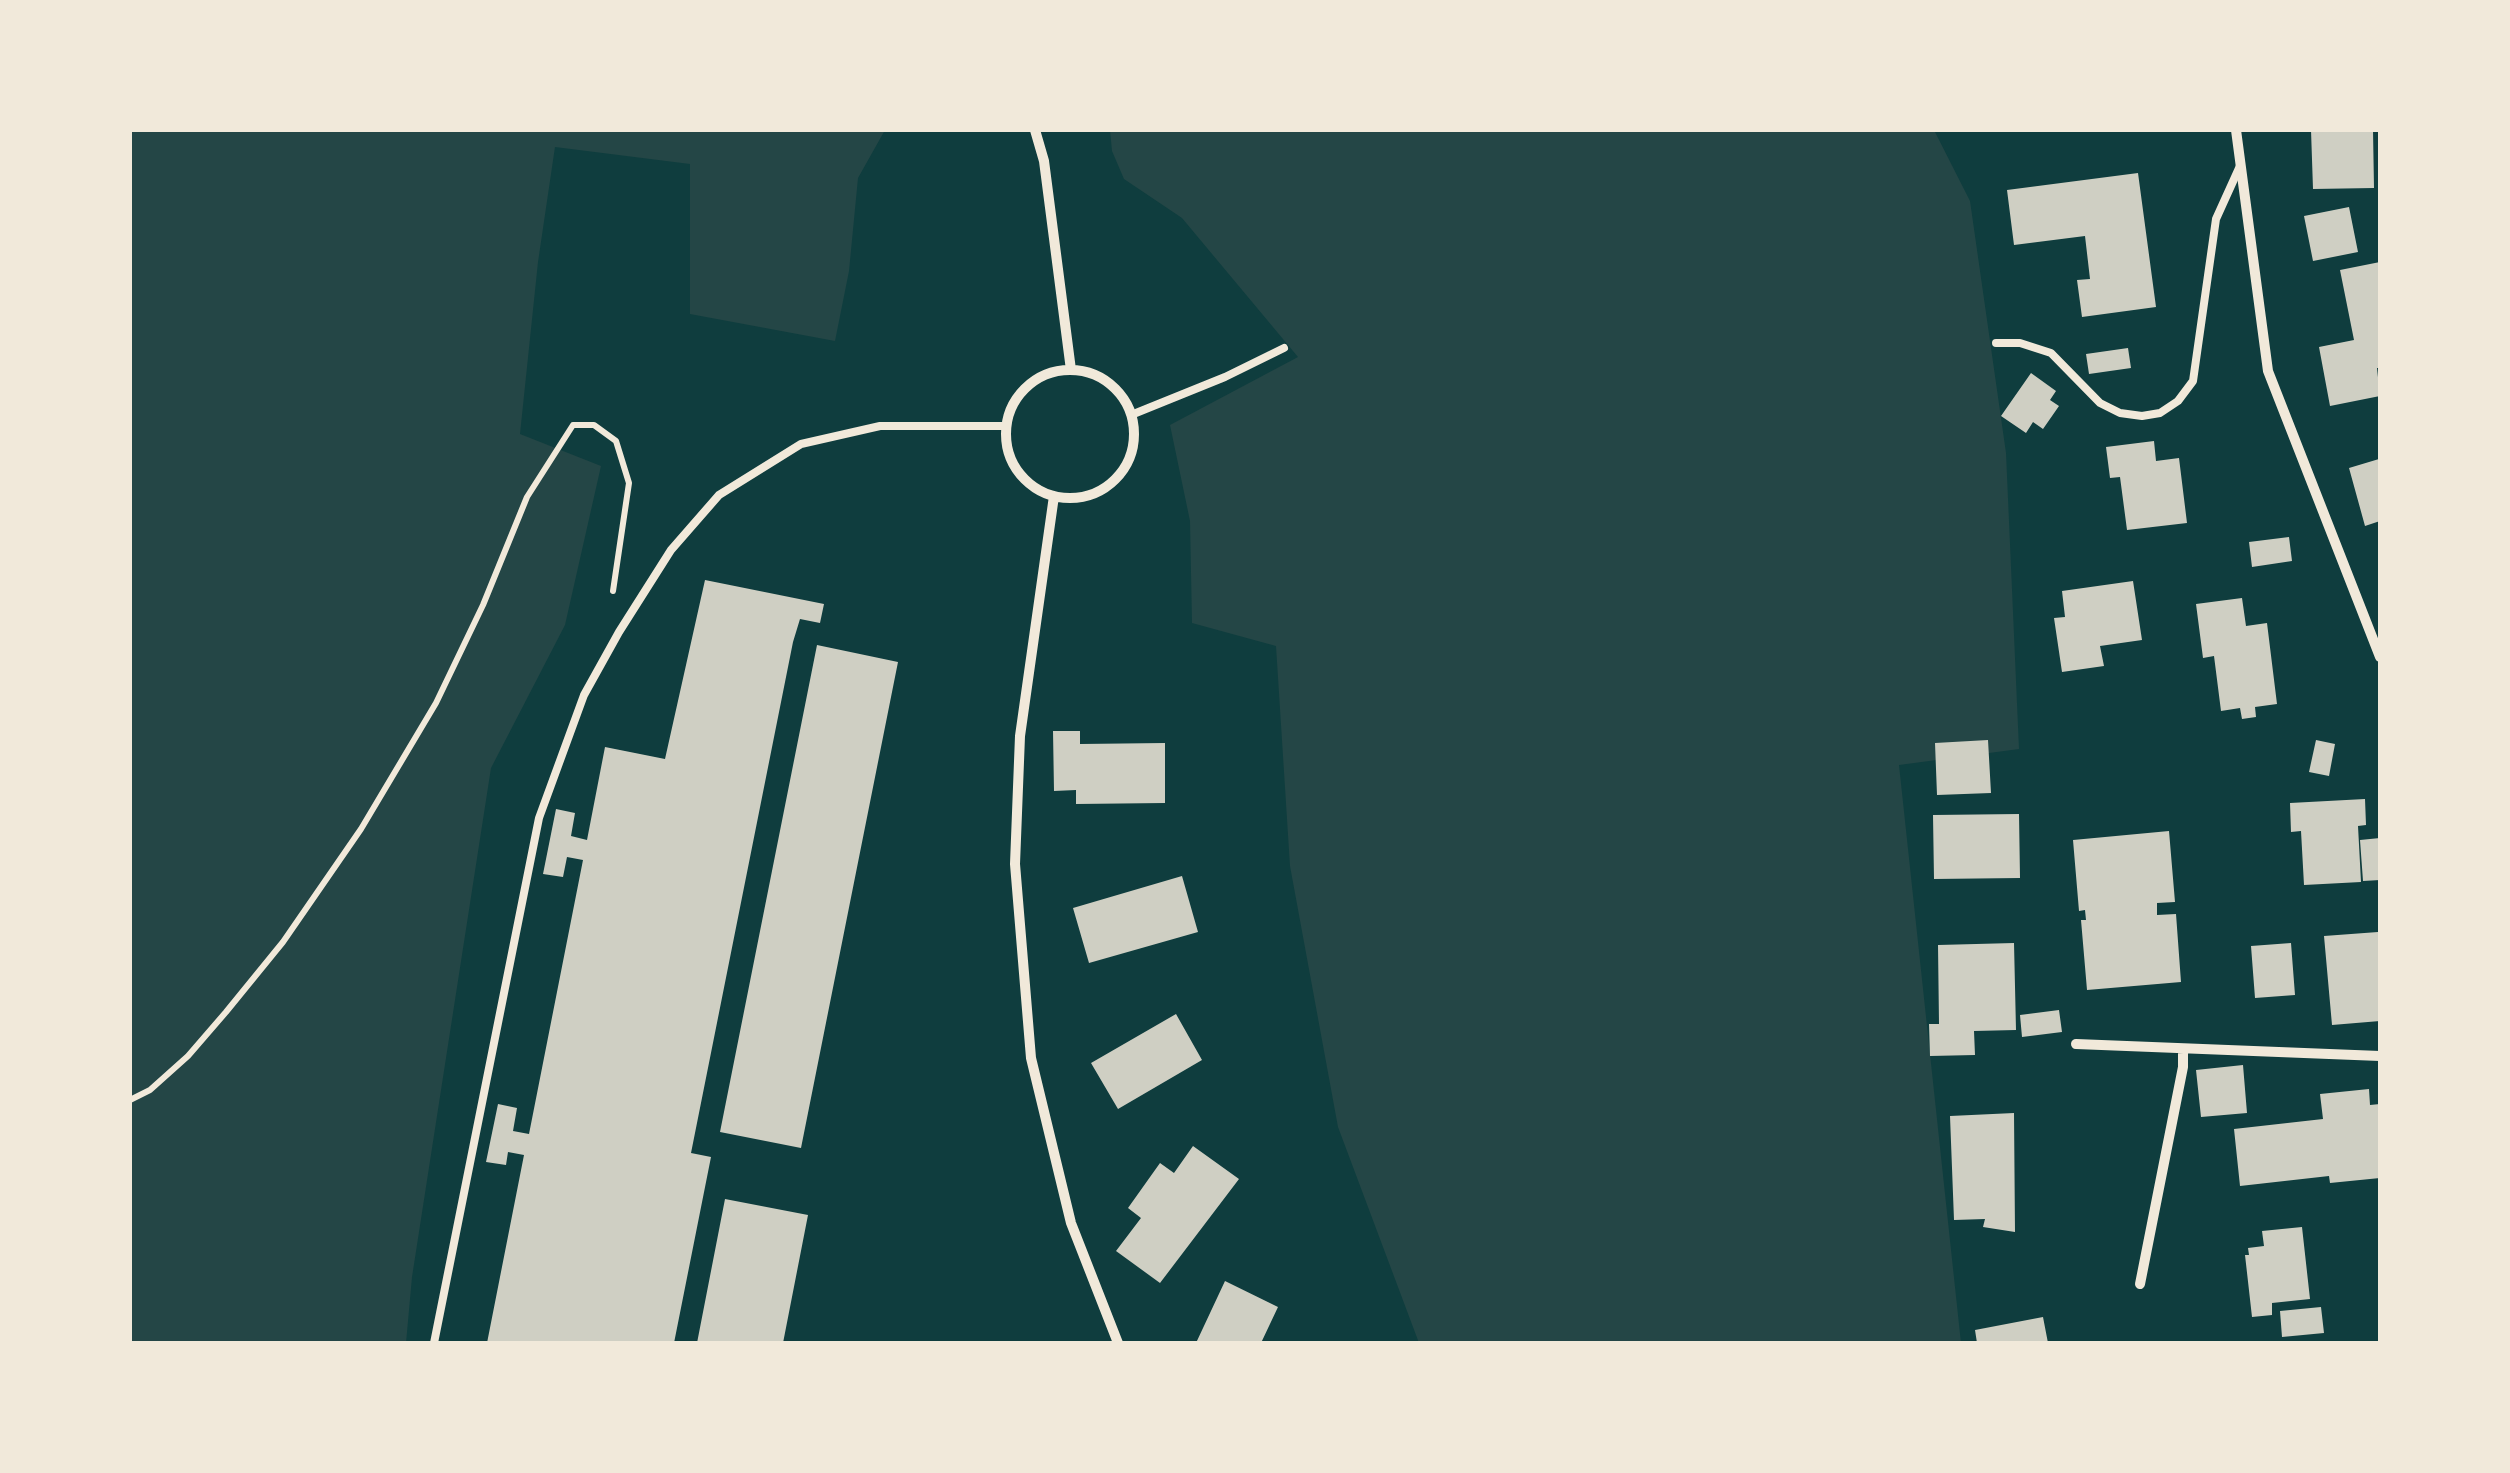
<!DOCTYPE html>
<html>
<head>
<meta charset="utf-8">
<style>
	body { margin:0 }
	#map { position:relative; width:2510px; height:1473px; overflow:hidden; background:#0f3d3e; font-family:Ubuntu,sans-serif }
	canvas { display:block }
	.frame { position:absolute; inset:0; border:132px solid #f1e9da; pointer-events:none }
</style>
</head>
<body>
<div id="map">
<canvas width="2510" height="1473"></canvas>
<div class="frame"></div>
</div>
<script>
const context = document.querySelector('canvas').getContext('2d');
context.lineJoin = 'round';
function paint(path, color) {
  context.fillStyle = color;
  context.fill(path, 'evenodd');
}
function poly(rows) {
  const path = new Path2D();
  for (const r of rows) {
    if (r.length === 3) {
      path.moveTo(r[0] + r[2], r[1]);
      path.arc(r[0], r[1], r[2], 0, 2 * Math.PI);
      continue;
    }
    path.moveTo(r[0], r[1]);
    for (let i = 2; i < r.length; i += 2) path.lineTo(r[i], r[i + 1]);
  }
  return path;
}
function strokePath(path, color, width, dash) {
  context.strokeStyle = color;
  context.lineWidth = width;
  context.lineCap = dash ? 'butt' : 'round';
  context.setLineDash(dash || []);
  context.stroke(path);
}
paint(poly([
	[130,130,885,130,858,178,849,271,835,341,690,314,690,164,555,147,538,262,520,434,601,466,565,625,491,768,412,1277,406,1343,130,1343],
	[1110,130,1934,130,1970,201,2006,453,2019,749,1899,765,1961,1343,1419,1343,1338,1127,1290,866,1276,646,1192,623,1190,521,1170,425,1298,357,1182,218,1124,179,1112,151]
]), '#244646');
paint(poly([
	[2311,130,2373,130,2374,188,2313,189],
	[2138,173,2156,307,2082,317,2077,280,2090,279,2085,236,2014,245,2007,190],
	[2349,207,2358,252,2313,261,2304,216],
	[2380,262,2380,368,2377,368,2380,396,2330,406,2319,347,2354,340,2340,270],
	[2128,348,2131,368,2089,374,2086,354],
	[2031,373,2056,391,2050,400,2059,406,2043,429,2033,422,2026,433,2001,416],
	[2154,441,2156,461,2179,458,2187,523,2127,530,2120,477,2110,478,2106,447],
	[2379,459,2380,521,2365,526,2349,468],
	[2289,537,2292,561,2252,567,2249,542],
	[705,580,824,604,820,623,800,619,793,642,691,1153,711,1157,674,1343,487,1343,524,1155,508,1152,506,1165,486,1162,498,1104,517,1108,513,1131,529,1134,583,860,567,857,563,877,543,874,556,809,575,813,571,836,587,840,605,747,665,759],
	[2133,581,2142,640,2100,646,2104,666,2062,672,2054,618,2065,617,2062,591],
	[2242,598,2246,626,2267,623,2277,704,2255,707,2256,717,2242,719,2240,708,2221,711,2214,656,2203,658,2196,604],
	[817,645,898,662,801,1148,720,1132],
	[1053,731,1080,731,1080,744,1165,743,1165,803,1076,804,1076,790,1054,791],
	[1988,740,1991,793,1937,795,1935,743],
	[2316,740,2335,744,2329,776,2309,772],
	[2365,799,2366,825,2358,826,2361,882,2304,885,2301,831,2291,832,2290,803],
	[2019,814,2020,878,1934,879,1933,815],
	[2169,831,2175,902,2157,903,2157,915,2176,914,2181,982,2087,990,2081,920,2086,920,2085,910,2079,911,2073,840],
	[2380,838,2380,880,2363,881,2360,840],
	[1182,876,1198,932,1089,963,1073,908],
	[2378,932,2380,1021,2332,1025,2324,936],
	[2014,943,2016,1030,1974,1031,1975,1055,1930,1056,1929,1024,1939,1024,1938,945],
	[2291,943,2295,995,2255,998,2251,946],
	[2059,1010,2062,1032,2022,1037,2020,1015],
	[1176,1014,1202,1060,1118,1109,1091,1063],
	[2243,1065,2247,1113,2201,1117,2196,1070],
	[2369,1089,2370,1105,2380,1104,2380,1178,2330,1183,2329,1176,2240,1186,2234,1129,2323,1119,2320,1094],
	[2014,1113,2015,1232,1983,1227,1985,1219,1954,1220,1950,1116],
	[1193,1146,1239,1179,1160,1283,1116,1251,1141,1218,1128,1208,1160,1163,1174,1173],
	[725,1199,808,1215,783,1343,697,1343],
	[2302,1227,2310,1299,2272,1303,2272,1315,2252,1317,2245,1255,2249,1255,2248,1248,2264,1246,2262,1231],
	[1225,1281,1278,1307,1261,1343,1196,1343],
	[2321,1307,2324,1333,2282,1337,2280,1311],
	[2043,1317,2048,1343,1977,1343,1975,1330]
]), '#cfcfc3');
strokePath(poly([
	[130,1100,150,1090,188,1056,226,1012,283,942,361,829,436,703,483,605,527,497,573,425,594,425,616,441,629,483,613,591]
]), '#f1e9da', 6);
strokePath(poly([
	[1996,343,2020,343,2051,353,2100,403,2120,413,2142,416,2160,413,2178,401,2193,381,2216,219,2240,166],
	[1131,415,1225,377,1284,348],
	[434,1343,539,818,584,695,619,632,671,550,719,495,801,444,880,426,1006,426]
]), '#f1e9da', 8);
strokePath(poly([
	[1035,130,1044,161,1071,370],
	[2236,130,2268,371,2380,657],
	[1070,434,64],
	[1054,496,1020,736,1015,864,1031,1058,1071,1223,1118,1343],
	[2076,1044,2380,1056],
	[2140,1284,2183,1067,2183,1051]
]), '#f1e9da', 10);
</script>
</body>
</html>
